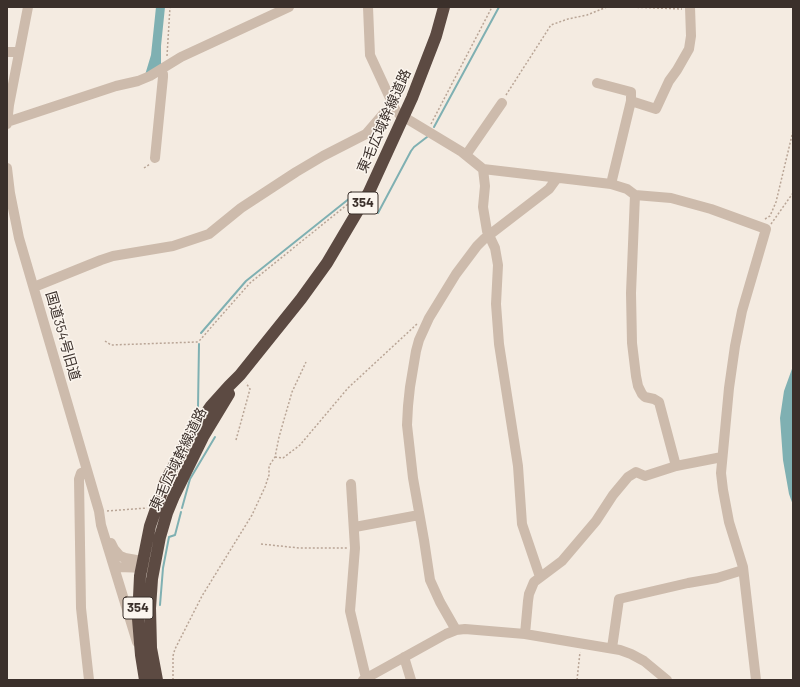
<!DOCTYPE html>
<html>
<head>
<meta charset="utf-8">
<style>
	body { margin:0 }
	#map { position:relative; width:800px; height:687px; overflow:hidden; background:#f4ebe1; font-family:Barlow,sans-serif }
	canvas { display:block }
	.frame { position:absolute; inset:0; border:8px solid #3b302b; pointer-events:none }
</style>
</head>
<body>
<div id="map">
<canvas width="800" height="687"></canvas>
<div class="frame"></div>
</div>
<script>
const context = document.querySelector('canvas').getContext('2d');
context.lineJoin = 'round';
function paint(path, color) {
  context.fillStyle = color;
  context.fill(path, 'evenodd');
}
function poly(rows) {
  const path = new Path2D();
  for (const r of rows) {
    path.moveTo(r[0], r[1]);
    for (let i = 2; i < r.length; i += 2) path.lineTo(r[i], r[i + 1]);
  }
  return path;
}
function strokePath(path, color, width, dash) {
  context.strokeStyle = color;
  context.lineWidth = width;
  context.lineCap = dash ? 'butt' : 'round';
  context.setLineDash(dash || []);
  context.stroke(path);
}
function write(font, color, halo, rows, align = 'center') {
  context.font = font + ' Barlow,"Noto Sans JP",sans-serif';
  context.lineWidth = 3;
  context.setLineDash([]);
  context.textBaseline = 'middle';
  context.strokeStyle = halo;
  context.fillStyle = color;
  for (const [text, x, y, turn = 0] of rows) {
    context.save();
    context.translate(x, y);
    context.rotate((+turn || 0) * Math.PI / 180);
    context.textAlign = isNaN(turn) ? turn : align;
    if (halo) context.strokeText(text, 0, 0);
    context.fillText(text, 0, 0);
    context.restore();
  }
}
paint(poly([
	[156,7,165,7,161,46,161,66,145,75,151,55],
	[793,366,793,505,789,494,783,460,780,418,784,391]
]), '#7fb0b2');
strokePath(poly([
	[434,127,499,7],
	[378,213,411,151,414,147,427,137],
	[201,333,246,281,350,198,355,195],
	[198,407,199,344],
	[182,508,190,479,215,437],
	[160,605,163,568,169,537,175,535,181,512]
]), '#7fb0b2', 2);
strokePath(poly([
	[629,7,682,9],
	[167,56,170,7],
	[506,95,551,25,568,19,587,15,607,7],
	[431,124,492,7],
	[144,168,150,164],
	[765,219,770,216,776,202,793,131],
	[771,224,793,193],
	[105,341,111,345,197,342,200,340,250,283,348,204,351,203],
	[236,440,250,389,246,383],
	[275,457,283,458,300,445,348,388,417,324],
	[107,511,147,508],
	[261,544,299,548,347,548],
	[173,680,173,656,175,649,202,596,252,515,265,487,269,475,269,466,275,457,279,437,292,392,306,362],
	[577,680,580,652]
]), '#b9a596', 1.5, [2, 2]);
strokePath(poly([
	[368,7,370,55,395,109,399,114,462,152,483,169,611,184,627,189,635,195,631,293,632,343,636,376,638,386,642,394,645,397,654,399,659,402,676,466],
	[7,52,19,52],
	[597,83,631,92,631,101,611,184],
	[631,101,656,109,669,81,677,70,689,49,691,36,690,7],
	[7,122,116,86,138,81,150,76,181,57,289,7],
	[7,124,9,105,28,7],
	[466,155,502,103],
	[155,158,163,77,163,74,160,70],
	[7,168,10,193,19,238,99,511,101,525,137,642],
	[483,169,485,186,483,207,487,231,495,248,498,265,496,304,499,344,518,466,522,524,540,577],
	[635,195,671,198,711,209,766,229,742,311,735,346,729,388,721,473,723,490,729,522,743,567,756,680],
	[34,287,101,260,113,256,173,246,209,234,241,208,296,172,323,156,366,134,385,112,395,109],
	[87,471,81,473,79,479,81,608,89,680],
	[351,484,355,548,350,611,366,678],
	[355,527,419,515],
	[111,543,114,549,120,556,125,558,142,561,150,565],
	[112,561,118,567,148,568],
	[456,630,440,602,430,580,424,540,413,478,407,425,408,406,410,387,416,351,419,340,429,318,456,274,477,246,484,239,549,189,557,178],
	[525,634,528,601,529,594,534,582,562,561,596,521,613,495,628,477,636,472,645,476,676,466,722,457],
	[612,648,619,599,688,583,717,578,743,570],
	[404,657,411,680],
	[363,680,446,634,456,630,465,629,525,634,620,650,631,654,644,661,667,680]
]), '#cdbbac', 10);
strokePath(poly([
	[145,680,141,655,138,619,140,576,150,526,166,480,190,436,211,406,229,386,240,375,301,299,327,263,369,192,412,98,436,36,444,7],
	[157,680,151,648,150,608,152,579,160,537,167,513,174,496,203,437,229,394]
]), '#5c4a42', 12);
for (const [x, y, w] of [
	[363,203,30],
	[138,608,30]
]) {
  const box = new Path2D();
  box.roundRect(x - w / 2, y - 11, w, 22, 3);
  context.fillStyle = '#fbf5ee';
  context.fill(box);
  strokePath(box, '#3b302b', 1);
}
write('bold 13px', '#3b302b', null, [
	["354",363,203],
	["354",138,608]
]);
write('14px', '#3b302b', '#fbf5ee', [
	["東毛広域幹線道路",384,121,-66],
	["国道354号旧道",63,336,74],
	["東毛広域幹線道路",178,459,-64]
]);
</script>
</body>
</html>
